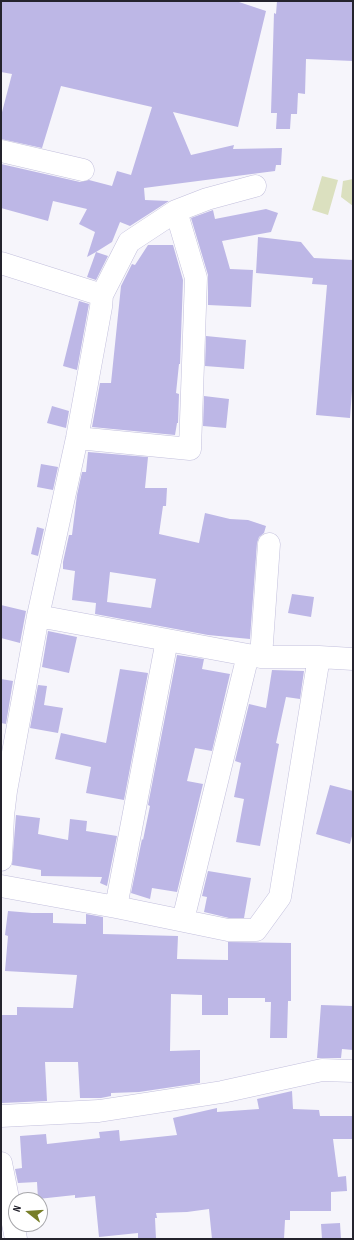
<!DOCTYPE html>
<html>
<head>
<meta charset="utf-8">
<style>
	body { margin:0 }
	#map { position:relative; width:354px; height:1240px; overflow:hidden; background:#f6f5fb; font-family:"Sofia Sans Condensed",sans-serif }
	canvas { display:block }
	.frame { position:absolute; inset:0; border:2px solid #24232d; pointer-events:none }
	.north { position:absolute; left:8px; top:1192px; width:40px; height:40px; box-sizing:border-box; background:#fff; border:1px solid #a7a7ab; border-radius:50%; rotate:287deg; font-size:11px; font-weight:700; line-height:16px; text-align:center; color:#24232d }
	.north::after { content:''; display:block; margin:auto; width:14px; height:18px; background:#777e28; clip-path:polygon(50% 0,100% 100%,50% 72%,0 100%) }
</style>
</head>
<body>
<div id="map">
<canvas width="354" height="1240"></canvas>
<div class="frame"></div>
<div class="north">N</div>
</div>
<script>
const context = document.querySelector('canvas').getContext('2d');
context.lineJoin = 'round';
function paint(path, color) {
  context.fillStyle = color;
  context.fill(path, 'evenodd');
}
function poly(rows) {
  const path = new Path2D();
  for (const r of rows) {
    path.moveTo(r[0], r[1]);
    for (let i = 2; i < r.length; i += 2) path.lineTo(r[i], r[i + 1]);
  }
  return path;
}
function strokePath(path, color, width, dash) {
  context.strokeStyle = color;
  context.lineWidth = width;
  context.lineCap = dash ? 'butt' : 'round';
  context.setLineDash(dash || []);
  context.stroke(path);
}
paint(poly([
	[322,176,338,180,328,215,312,210],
	[353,179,353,206,341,197,343,181]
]), '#dbe0bf');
paint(poly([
	[1,1,236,1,266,11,238,127,173,112,191,155,234,145,233,149,282,148,281,165,276,165,275,171,144,188,145,200,169,201,130,226,120,222,112,242,96,252,108,256,96,280,87,277,96,252,87,257,95,232,79,224,87,209,53,201,48,221,1,208,1,164,80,182,89,180,112,186,117,171,131,175,152,107,61,86,42,148,1,139,1,116,12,74,1,72],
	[277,1,353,1,353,61,306,59,305,94,298,93,297,114,291,114,290,129,276,129,277,113,271,113,274,13,276,14],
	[266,209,278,213,271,232,222,241,230,269,253,270,251,307,208,305,208,275,191,218,213,210,215,219],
	[258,237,301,242,314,258,353,260,353,377,350,418,316,415,327,285,312,284,313,278,256,273],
	[148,245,173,245,183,280,180,364,179,364,176,393,179,394,178,423,177,423,175,435,92,427,100,383,111,383,121,286,132,264,135,265],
	[79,301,89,304,77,370,63,366],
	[206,336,246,340,244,369,205,366],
	[204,396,229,399,226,428,203,426],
	[52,406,69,411,66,428,47,423],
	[88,452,148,457,145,488,167,488,166,506,163,506,159,534,199,543,205,513,230,519,248,520,266,526,264,533,259,537,257,543,250,639,208,635,95,614,96,603,72,600,75,571,63,569,63,562,69,535,72,535,77,495,82,472,86,472],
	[110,572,156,579,151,608,107,602],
	[41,464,58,467,53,490,37,487],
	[37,527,44,529,38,556,31,554],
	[292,594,314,597,311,617,288,613],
	[1,605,26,611,20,643,1,638],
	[48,631,77,637,69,673,42,667],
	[177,655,204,659,202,669,230,674,212,751,195,748,187,781,203,784,177,892,152,888,150,899,131,893,142,839,143,840,150,806,148,805],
	[120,669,148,673,124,800,86,793,91,767,55,759,61,733,106,743],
	[272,670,304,671,300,699,286,697,276,743,279,744,260,846,236,842,244,799,234,797,241,763,235,761,249,704,266,708],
	[1,679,13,681,6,724,1,723],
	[38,685,47,686,44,705,63,708,58,733,30,728],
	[330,785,353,791,353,832,350,844,316,834],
	[16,815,40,818,38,834,68,840,70,819,87,821,86,831,117,836,107,886,100,883,102,877,41,876,41,870,12,865],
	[208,871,251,878,244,918,229,918,204,912,207,897,202,896],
	[8,911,32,913,53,913,53,923,86,924,86,914,103,917,103,934,178,936,177,959,228,960,228,942,291,943,291,1001,288,1001,287,1038,270,1038,271,1002,265,1002,265,998,228,998,228,1015,202,1015,202,995,171,994,170,1051,200,1050,200,1083,139,1092,111,1093,111,1096,101,1098,80,1098,78,1062,45,1062,47,1101,2,1103,1,1015,17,1015,17,1007,73,1008,77,975,5,971,8,936,5,935],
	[321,1005,353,1006,353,1050,342,1049,341,1058,317,1058],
	[292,1091,293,1109,319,1110,320,1116,353,1116,353,1139,333,1139,338,1177,346,1176,347,1191,331,1192,331,1211,290,1211,290,1220,285,1220,284,1239,212,1239,209,1209,187,1212,156,1213,157,1218,155,1218,156,1239,138,1239,138,1233,99,1237,95,1196,75,1198,75,1195,38,1199,37,1182,18,1183,15,1169,22,1168,20,1136,46,1134,47,1144,100,1138,99,1132,119,1130,120,1141,177,1135,173,1118,217,1108,217,1112,259,1109,257,1099],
	[340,1223,341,1239,322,1239,321,1224]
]), '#bdb7e6');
const minor = poly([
	[1,151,83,170],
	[1,263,102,295],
	[77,438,190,449,196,278,176,211],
	[261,657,269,544],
	[319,657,353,659],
	[1,860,3,816,6,791,38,616,77,438,101,307,102,295,129,242,176,211,207,199,255,186],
	[1,886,116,907,228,930,256,930,280,897,319,657,261,657,248,655,38,616],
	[116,907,167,640],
	[183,920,248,655],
	[1,1116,99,1111,222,1092,322,1070,353,1071],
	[1,1163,16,1239]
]);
strokePath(minor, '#c2bfdc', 23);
strokePath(minor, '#fff', 22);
</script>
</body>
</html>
